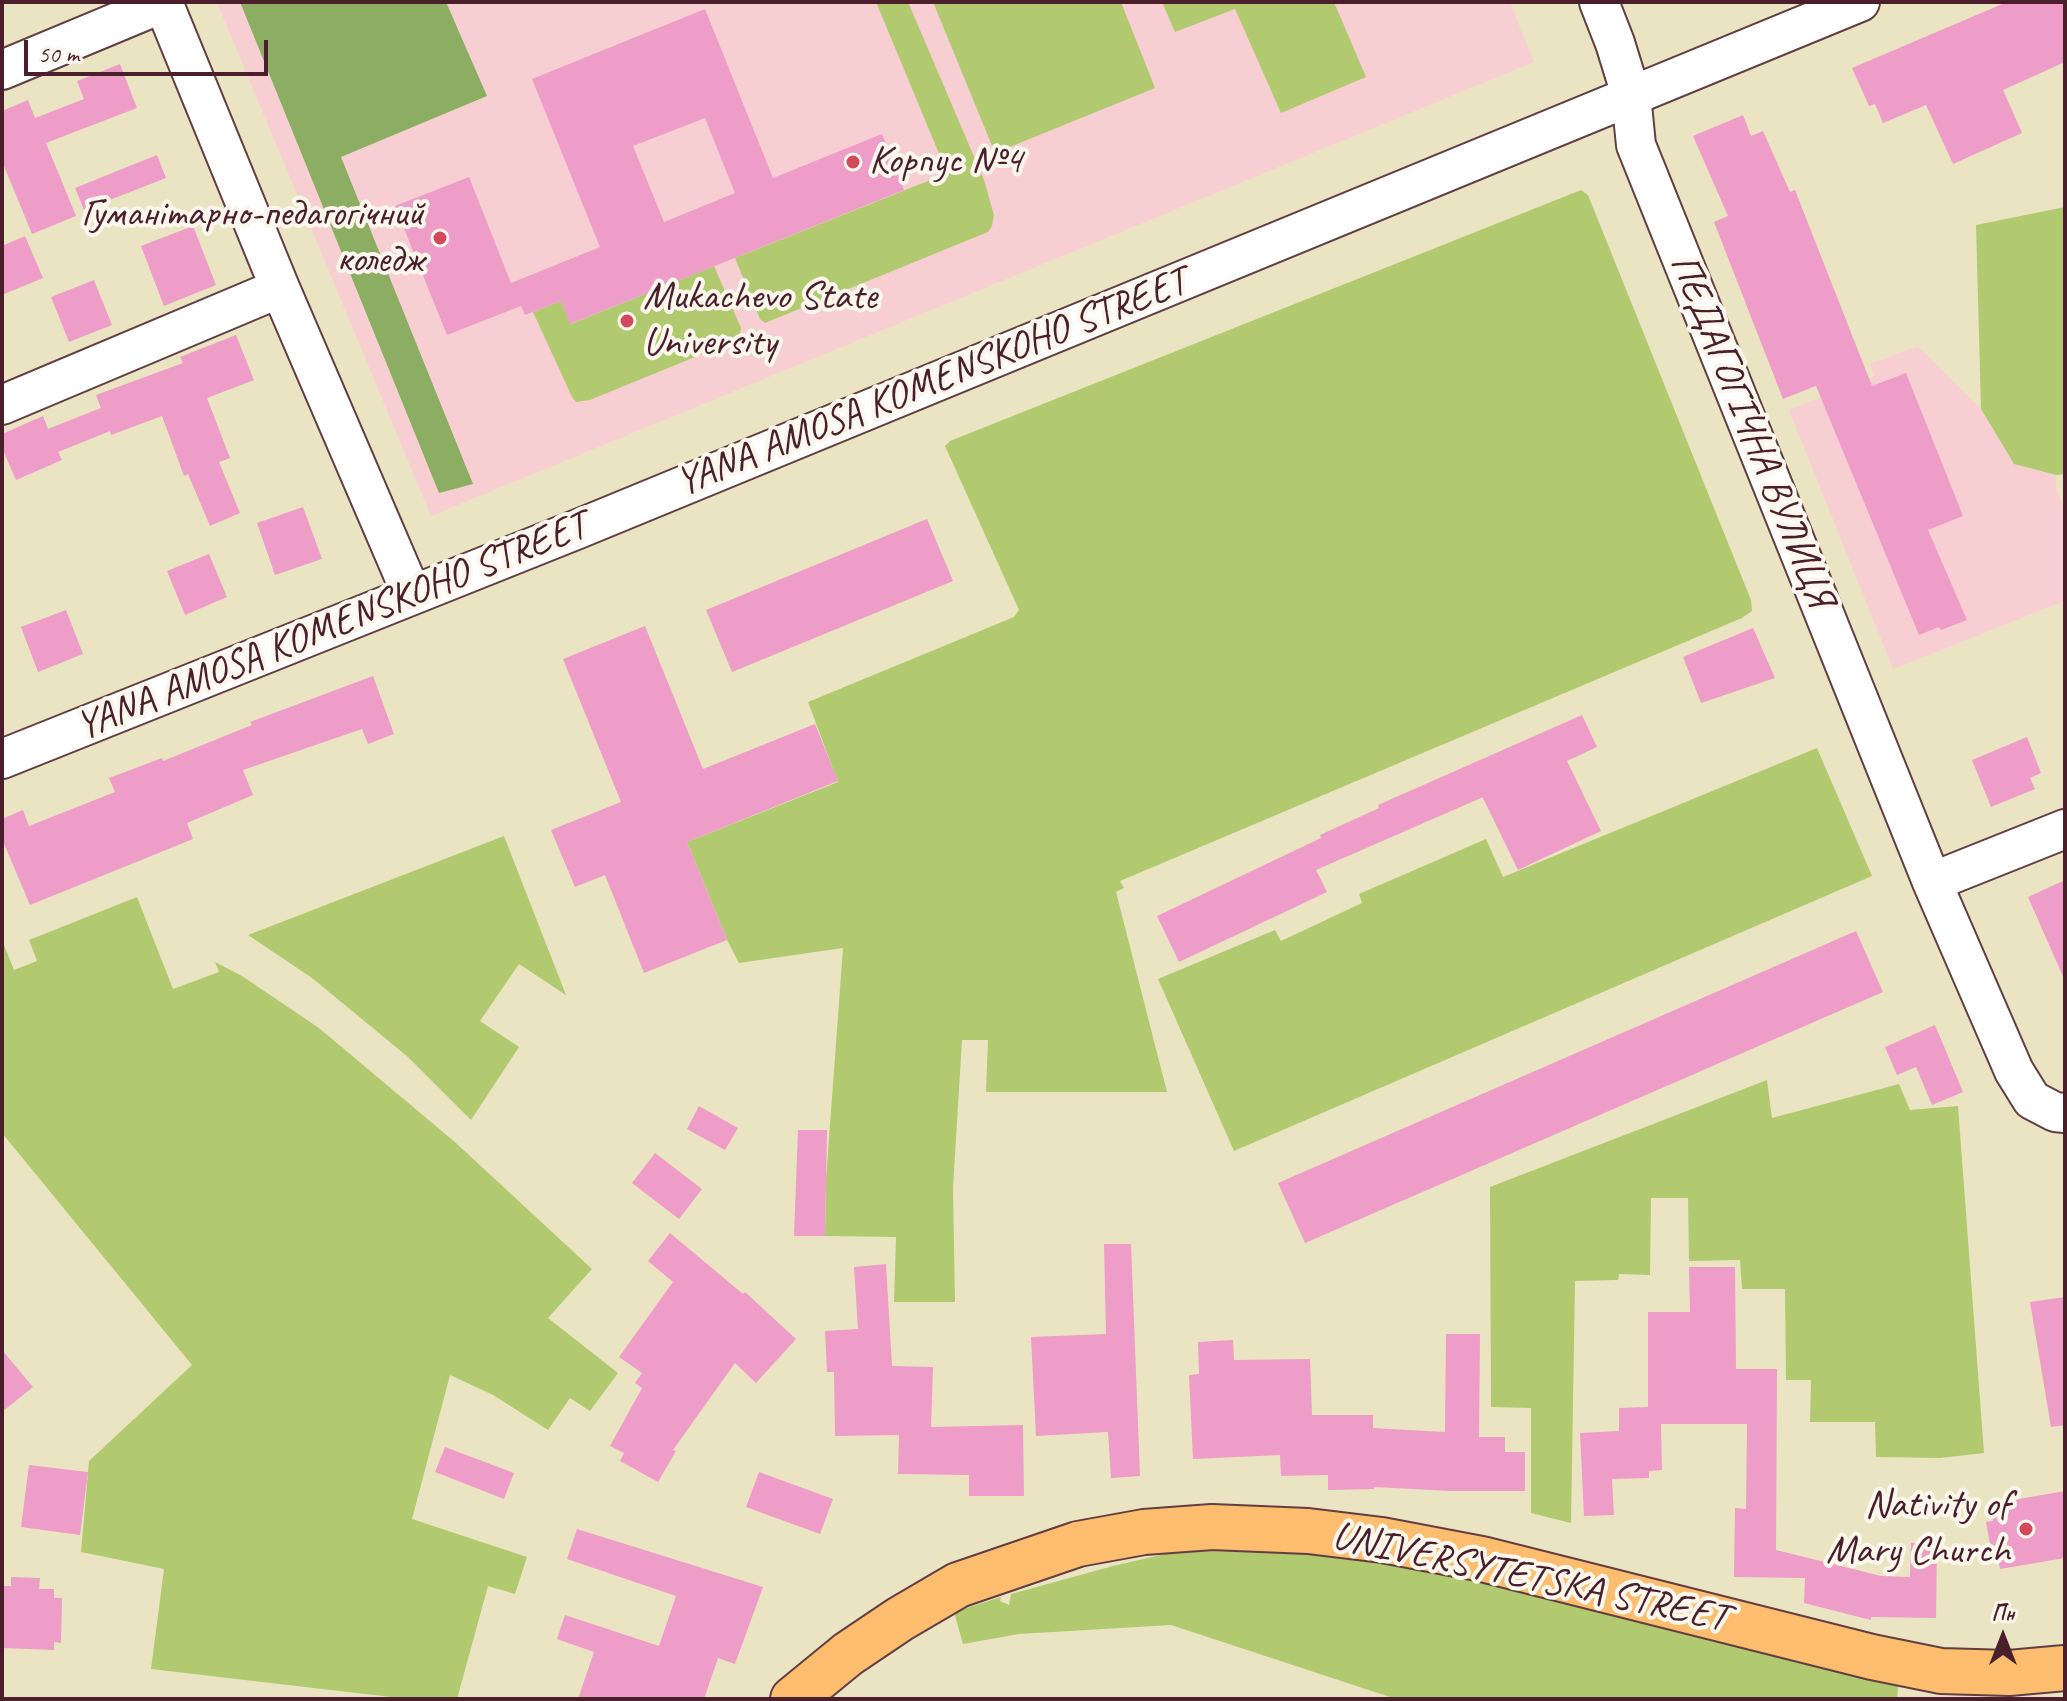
<!DOCTYPE html>
<html>
<head>
<meta charset="utf-8">
<style>
	body { margin:0 }
	#map { position:relative; width:2067px; height:1701px; overflow:hidden; background:#ebe4c3; font-family:Caveat,sans-serif }
	canvas { display:block }
	.frame { position:absolute; inset:0; border:4px solid #4a1f2b; pointer-events:none }
	.north { position:absolute; left:1963px; top:1597px; width:80px; height:80px; -webkit-text-stroke:6px #fbf7ec; paint-order:stroke; rotate:0deg; font-size:22px; font-weight:700; line-height:32px; text-align:center; color:#4a1f2b }
	.north::after { content:''; display:block; margin:auto; width:28px; height:36px; background:#4a1f2b; clip-path:polygon(50% 0,100% 100%,50% 72%,0 100%) }
	.scale { position:absolute; left:24px; top:40px; width:244px; height:36px; box-sizing:border-box; border:4px solid #4a1f2b; border-top:0; padding-left:10px; font-size:24px; line-height:28px; white-space:nowrap; color:#4a1f2b; -webkit-text-stroke:6px #fbf7ec; paint-order:stroke }
</style>
</head>
<body>
<div id="map">
<canvas width="2067" height="1701"></canvas>
<div class="frame"></div>
<div class="north">Пн</div>
<div class="scale">50 m</div>
</div>
<script>
const context = document.querySelector('canvas').getContext('2d');
context.lineJoin = 'round';
function paint(path, color) {
  context.fillStyle = color;
  context.fill(path, 'evenodd');
}
function poly(rows) {
  const path = new Path2D();
  for (const r of rows) {
    path.moveTo(r[0], r[1]);
    for (let i = 2; i < r.length; i += 2) path.lineTo(r[i], r[i + 1]);
  }
  return path;
}
function strokePath(path, color, width, dash) {
  context.strokeStyle = color;
  context.lineWidth = width;
  context.lineCap = dash ? 'butt' : 'round';
  context.setLineDash(dash || []);
  context.stroke(path);
}
function write(font, color, halo, rows, align = 'center') {
  context.font = font + ' Caveat,sans-serif';
  context.lineWidth = 8;
  context.setLineDash([]);
  context.textBaseline = 'middle';
  context.strokeStyle = halo;
  context.fillStyle = color;
  for (const [text, x, y, turn = 0] of rows) {
    context.save();
    context.translate(x, y);
    context.rotate((+turn || 0) * Math.PI / 180);
    context.textAlign = isNaN(turn) ? turn : align;
    if (halo) context.strokeText(text, 0, 0);
    context.fillText(text, 0, 0);
    context.restore();
  }
}
paint(poly([
	[224,2,1510,2,1534,62,431,516,218,5],
	[1918,346,1981,409,2014,464,2056,475,2056,488,2065,511,2065,601,1893,669,1789,410,1874,377,1870,364]
]), '#f7cfd2');
paint(poly([
	[876,2,908,2,984,180,994,215,992,226,988,232,765,323,760,319,735,258,938,177,945,168],
	[933,2,1121,2,1155,88,995,153],
	[1162,2,1334,2,1366,77,1281,113,1235,9,1175,32],
	[1581,190,1588,195,1751,600,1752,611,1742,618,1120,881,1124,888,1116,892,1167,1092,986,1092,988,1040,962,1040,953,1187,955,1302,894,1302,896,1237,825,1236,826,1179,843,948,739,963,727,940,687,842,838,782,808,702,1014,617,1019,610,945,446,950,441],
	[2065,207,2065,474,2056,475,2014,464,1981,409,1976,225],
	[714,266,741,328,739,339,590,400,576,402,572,397,533,312,561,301,571,324],
	[1817,748,1872,876,1234,1151,1158,979,1275,930,1284,947,1281,941,1362,903,1359,894,1486,839,1503,877],
	[504,836,566,995,519,964,480,1021,519,1047,471,1120,408,1057,312,978,248,935],
	[137,897,173,989,219,972,215,962,242,976,319,1028,456,1143,592,1269,548,1318,618,1373,590,1411,570,1398,548,1430,493,1395,450,1375,412,1519,527,1557,515,1594,488,1586,457,1699,408,1699,151,1669,164,1569,81,1552,89,1461,192,1365,2,1133,2,940,14,970,37,961,29,940],
	[1767,1080,1772,1118,1899,1084,1910,1110,1958,1106,1984,1453,1940,1458,1876,1457,1875,1422,1810,1422,1811,1380,1786,1380,1785,1289,1742,1289,1740,1260,1689,1261,1688,1198,1651,1198,1650,1275,1619,1274,1618,1280,1575,1281,1571,1523,1531,1513,1531,1408,1491,1407,1490,1187],
	[1243,1536,1451,1568,1899,1678,1897,1699,1396,1699,1171,1625,1019,1634,963,1644,954,1612,1001,1597,1000,1601,1009,1605,1011,1594,1113,1566]
]), '#b1ca70');
paint(poly([
	[240,2,446,2,487,96,341,157,473,484,439,493]
]), '#8cae62');
paint(poly([
	[2007,2,2065,2,2065,62,2003,90,2022,133,1953,164,1926,105,1883,123,1875,104,1869,106,1852,68],
	[705,9,773,178,882,134,904,190,570,324,561,301,525,315,521,306,447,335,395,206,469,177,511,283,600,247,532,79],
	[705,118,735,193,664,222,633,146],
	[120,64,137,108,46,143,76,216,32,234,2,161,2,111,28,100,35,118,84,99,77,81],
	[1743,115,1751,136,1763,131,1790,192,1795,190,1872,386,1906,373,1963,516,1928,530,1967,620,1941,630,1939,627,1919,635,1816,386,1783,399,1714,222,1728,216,1693,136],
	[157,155,166,178,84,210,75,188],
	[193,226,216,285,164,306,141,246],
	[25,236,43,278,2,295,2,246],
	[94,280,112,325,69,342,51,297],
	[236,335,254,380,207,398,230,458,219,462,240,513,210,526,188,474,184,476,162,416,111,435,110,431,58,452,62,460,16,480,2,448,2,434,43,416,48,429,101,408,96,395,183,363,180,357],
	[303,507,322,559,275,575,257,523],
	[927,519,953,581,732,672,706,610],
	[209,554,227,597,185,615,167,571],
	[66,610,83,654,38,672,21,627],
	[645,626,703,769,815,724,838,781,687,842,727,940,644,973,605,875,575,887,551,830,621,802,563,659],
	[1753,628,1775,678,1701,703,1683,657],
	[373,676,394,734,368,744,362,729,243,770,253,795,187,823,193,839,30,905,2,839,2,819,23,810,29,826,115,792,109,778,162,758,163,761,252,725,250,722],
	[1582,715,1597,747,1567,761,1601,831,1518,870,1483,798,1481,798,1316,870,1327,892,1179,962,1157,916,1321,838,1320,835,1379,808,1378,805],
	[2027,737,2041,773,2030,778,2035,789,1991,807,1972,760],
	[2065,880,2065,981,2028,897],
	[1856,931,1883,992,1305,1243,1278,1183],
	[1935,1025,1963,1092,1932,1105,1916,1067,1897,1075,1885,1047],
	[699,1106,738,1128,725,1150,687,1129],
	[798,1130,827,1130,825,1236,794,1236],
	[655,1153,702,1189,679,1219,632,1183],
	[670,1233,743,1294,745,1292,796,1339,756,1383,735,1363,673,1450,676,1451,658,1482,620,1461,624,1453,610,1446,642,1388,635,1383,642,1373,619,1357,673,1282,648,1261],
	[1104,1244,1131,1244,1140,1476,1111,1478,1108,1432,1036,1436,1031,1337,1106,1334],
	[886,1264,892,1366,933,1367,931,1427,1023,1425,1024,1496,969,1496,969,1475,898,1474,899,1435,835,1436,834,1372,827,1372,825,1331,858,1329,854,1267],
	[1689,1267,1735,1267,1736,1369,1777,1369,1776,1550,1881,1576,1910,1577,1911,1543,1937,1544,1936,1618,1871,1617,1871,1620,1804,1603,1805,1578,1734,1577,1735,1508,1746,1509,1747,1424,1661,1424,1662,1470,1649,1471,1649,1478,1612,1479,1614,1515,1584,1516,1580,1433,1619,1431,1619,1408,1648,1407,1648,1312,1690,1312],
	[2065,1297,2065,1425,2051,1427,2030,1302],
	[1446,1334,1480,1334,1479,1437,1505,1437,1505,1452,1525,1452,1525,1491,1451,1491,1374,1487,1374,1489,1328,1490,1328,1475,1281,1476,1280,1455,1193,1459,1189,1375,1199,1374,1198,1342,1233,1340,1234,1360,1310,1359,1312,1415,1373,1415,1373,1428,1445,1432],
	[2,1350,33,1387,2,1412],
	[445,1447,514,1473,504,1499,435,1472],
	[29,1465,88,1472,80,1535,21,1527],
	[759,1472,833,1499,820,1534,746,1507],
	[2065,1491,2065,1558,2000,1569,1996,1548,1991,1549,1986,1522,1993,1521,1990,1504],
	[577,1529,763,1587,735,1664,718,1658,704,1699,578,1699,594,1652,557,1639,565,1615,659,1646,676,1596,567,1559],
	[11,1577,40,1578,39,1589,54,1589,54,1598,62,1598,61,1643,54,1642,54,1650,2,1648,2,1586,11,1586]
]), '#ed9dc8');
const minor = poly([
	[163,2,280,288,412,595],
	[1599,2,1615,43,1631,95,1636,145,1932,882,2014,1071,2032,1100,2055,1112,2065,1113],
	[2,70,163,3],
	[2,405,280,288],
	[2,759,578,529,1860,2],
	[1932,882,2065,829]
]);
const major = poly([
	[793,1699,848,1654,900,1619,958,1585,1078,1544,1144,1532,1212,1527,1308,1531,1382,1540,1482,1559,1872,1657,1941,1671,2009,1673,2065,1668]
]);
strokePath(minor, '#623d42', 42);
strokePath(major, '#623d42', 48);
strokePath(minor, '#fff', 38);
strokePath(major, '#fcbd6f', 44);
for (const [x, y, r, color] of [
	[853,162,8,"#d1495b"],
	[440,238,8,"#d1495b"],
	[627,321,8,"#d1495b"],
	[2026,1529,8,"#d1495b"]
]) {
  const dot = new Path2D();
  dot.arc(x, y, r, 0, 2 * Math.PI);
  context.fillStyle = color;
  context.fill(dot);
  strokePath(dot, '#fbf7ec', 3);
}
write('40px', '#4a1f2b', '#fbf7ec', [
	["Корпус №4",869,162],
	["Гуманітарно-педагогічний",424,215,"right"],
	["коледж",424,261,"right"],
	["Mukachevo State",643,298],
	["University",643,344],
	["Nativity of",2010,1506,"right"],
	["Mary Church",2010,1552,"right"]
], 'left');
write('40px', '#4a1f2b', '#fbf7ec', [
	["YANA AMOSA KOMENSKOHO STREET",932,383,-22],
	["ПЕДАГОГІЧНА ВУЛИЦЯ",1751,431,68],
	["YANA AMOSA KOMENSKOHO STREET",332,627,-22],
	["UNIVERSYTETSKA STREET",1530,1578,12]
]);
</script>
</body>
</html>
